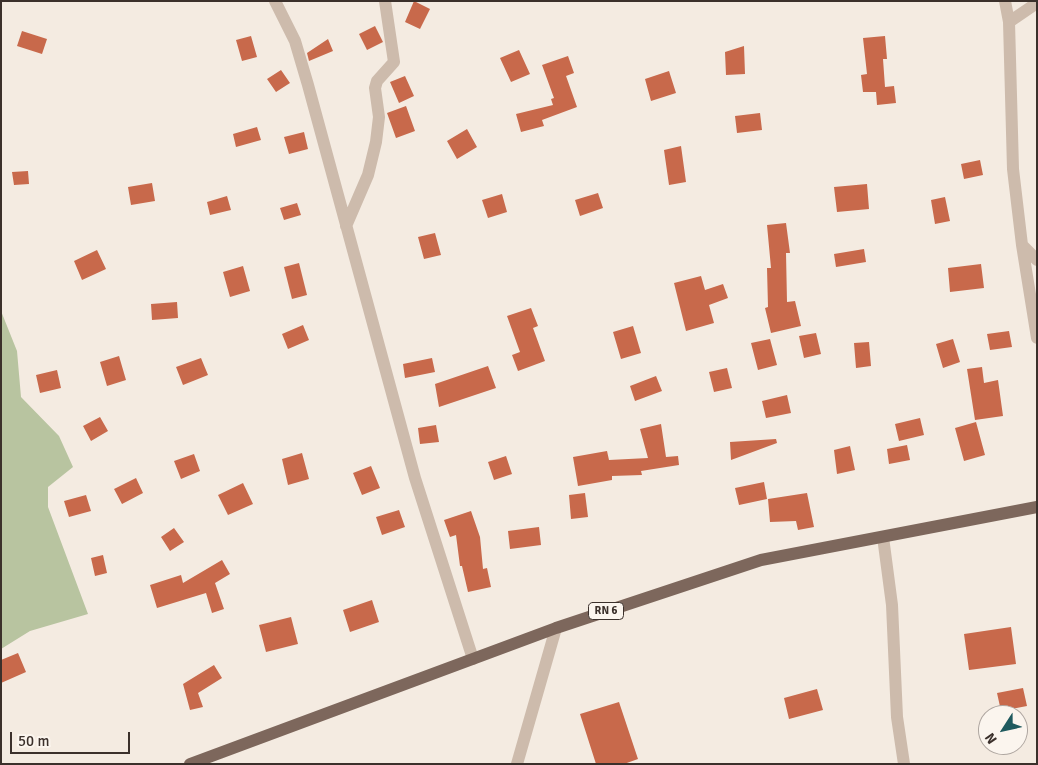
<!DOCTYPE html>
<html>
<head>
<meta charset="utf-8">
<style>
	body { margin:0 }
	#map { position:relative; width:1038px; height:765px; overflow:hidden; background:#f4ebe1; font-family:Signika,sans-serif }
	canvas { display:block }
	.frame { position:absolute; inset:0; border:2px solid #3b302b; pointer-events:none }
	.north { position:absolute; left:978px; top:705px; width:50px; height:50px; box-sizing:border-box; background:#fbf5ee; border:1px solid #aea6a0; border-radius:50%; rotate:235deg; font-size:14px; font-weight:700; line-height:20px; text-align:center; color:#3b302b }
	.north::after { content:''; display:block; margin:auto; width:18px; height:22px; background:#1f5a5e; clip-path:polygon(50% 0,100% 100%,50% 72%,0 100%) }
	.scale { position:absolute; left:10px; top:732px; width:120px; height:22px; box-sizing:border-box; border:2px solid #3b302b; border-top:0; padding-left:6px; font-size:15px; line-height:18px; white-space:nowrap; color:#3b302b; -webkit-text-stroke:4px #fbf5ee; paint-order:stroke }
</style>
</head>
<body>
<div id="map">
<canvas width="1038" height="765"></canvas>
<div class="frame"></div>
<div class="north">N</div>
<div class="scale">50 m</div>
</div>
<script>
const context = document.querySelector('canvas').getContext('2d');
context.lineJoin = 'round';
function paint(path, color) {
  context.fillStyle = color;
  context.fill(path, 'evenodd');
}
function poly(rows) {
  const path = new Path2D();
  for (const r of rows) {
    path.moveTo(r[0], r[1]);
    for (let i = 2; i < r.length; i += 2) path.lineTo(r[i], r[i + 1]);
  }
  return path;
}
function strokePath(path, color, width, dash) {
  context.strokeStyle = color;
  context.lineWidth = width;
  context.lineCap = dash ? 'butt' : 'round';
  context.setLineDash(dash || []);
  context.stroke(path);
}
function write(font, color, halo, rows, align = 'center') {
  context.font = font + ' Signika,sans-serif';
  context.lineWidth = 5;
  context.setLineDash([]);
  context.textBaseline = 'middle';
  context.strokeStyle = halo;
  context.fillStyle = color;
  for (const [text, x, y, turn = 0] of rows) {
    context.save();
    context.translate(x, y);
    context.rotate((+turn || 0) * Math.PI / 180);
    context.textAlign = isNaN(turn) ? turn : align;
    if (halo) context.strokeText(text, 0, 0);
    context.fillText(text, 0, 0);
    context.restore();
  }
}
paint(poly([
	[1,311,17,351,21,397,59,436,73,467,48,487,48,507,88,614,30,631,1,649]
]), '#b8c4a0');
paint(poly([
	[414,1,430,9,420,29,405,22],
	[375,26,383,42,367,50,359,34],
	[22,31,47,39,42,54,17,46],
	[251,36,257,57,242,61,236,40],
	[885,36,887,59,883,59,885,87,894,86,896,103,877,105,876,92,863,92,861,75,867,74,863,38],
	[328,39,333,51,309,61,307,53],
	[744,46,745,74,726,75,725,52],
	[519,50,530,74,511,82,500,58],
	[568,56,574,73,566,76,577,107,542,120,544,126,521,132,516,114,553,105,551,99,554,98,542,65],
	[281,70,290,83,276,92,267,79],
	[669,71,676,93,651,101,645,79],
	[405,76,414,96,399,103,390,82],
	[406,106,415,131,396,138,387,113],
	[760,113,762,130,737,133,735,116],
	[257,127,261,140,236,147,233,134],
	[467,129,477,147,457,159,447,141],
	[304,132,308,149,289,154,284,137],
	[681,146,686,182,669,185,664,150],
	[980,160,983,175,964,179,961,164],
	[28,171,29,184,14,185,12,172],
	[152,183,155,201,131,205,128,187],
	[867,184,869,209,837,212,834,187],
	[598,193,603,208,580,216,575,200],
	[502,194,507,212,488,218,482,200],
	[227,196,231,210,210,215,207,202],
	[945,197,950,221,935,224,931,200],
	[297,203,301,215,284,220,280,208],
	[786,223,790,253,786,253,787,302,795,301,801,326,771,333,765,308,768,307,767,268,771,268,767,225],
	[435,233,441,255,424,259,418,237],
	[864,249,866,262,836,267,834,254],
	[97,250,106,269,82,280,74,261],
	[299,263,307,295,292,299,284,267],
	[981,264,984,288,950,292,948,268],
	[243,266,250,291,230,297,223,272],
	[701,276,705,290,723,284,728,298,709,305,714,323,686,331,674,283],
	[177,302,178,318,152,320,151,304],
	[531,308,538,326,533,328,545,361,518,371,512,355,520,352,507,316],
	[303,325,309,340,288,349,282,334],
	[633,326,641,353,621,359,613,332],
	[1009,331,1012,347,990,350,987,334],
	[816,333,821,354,804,358,799,336],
	[770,339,777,365,758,370,751,343],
	[953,339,960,362,943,368,936,344],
	[869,342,871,366,856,368,854,343],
	[119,356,126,380,107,386,100,362],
	[201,358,208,375,183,385,176,367],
	[432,358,435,372,405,378,403,364],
	[488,366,496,388,439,407,435,384],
	[982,367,984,383,998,380,1003,416,975,420,967,369],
	[727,368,732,388,714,392,709,372],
	[57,370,61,388,40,393,36,375],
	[656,376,662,391,635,401,630,386],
	[787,395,791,413,766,418,762,401],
	[100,417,108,431,91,441,83,426],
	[920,418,924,435,899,441,895,424],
	[976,422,985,455,964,461,955,428],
	[661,424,666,457,678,456,679,465,641,471,642,475,612,476,612,480,578,486,573,457,607,451,609,460,648,458,640,429],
	[436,425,439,442,420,444,418,428],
	[776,439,777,443,731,460,730,442],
	[907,445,910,460,889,464,887,449],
	[850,446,855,470,837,474,834,450],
	[302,453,309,479,288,485,282,459],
	[194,454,200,471,181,479,174,461],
	[506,456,512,474,494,480,488,462],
	[371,466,380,488,362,495,353,473],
	[136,478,143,493,122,504,114,489],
	[764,482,767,499,739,505,735,488],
	[243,483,253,504,228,515,218,495],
	[585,493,588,517,571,519,569,495],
	[807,493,814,527,798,530,796,521,770,522,768,499],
	[86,495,91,511,69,517,64,501],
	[399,510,405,527,382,535,376,517],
	[471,511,480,537,483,569,487,568,491,587,468,592,462,566,460,566,456,535,450,537,444,520],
	[539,527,541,545,510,549,508,531],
	[174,528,184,542,170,551,161,537],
	[103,555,107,573,95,576,91,558],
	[222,560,230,574,215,583,224,609,212,613,206,593,157,608,150,585,181,575,183,583],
	[372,600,379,622,350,632,343,610],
	[291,617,298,644,266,652,259,625],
	[1011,627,1016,664,969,670,964,634],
	[18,653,26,672,1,683,1,660],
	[214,665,222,678,198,693,203,707,190,710,183,684],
	[1023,688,1027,706,1001,711,997,693],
	[817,689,823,710,789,719,784,698],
	[619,702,638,759,624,764,596,764,580,714]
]), '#c8694b');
strokePath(poly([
	[275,1,295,41,308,85,415,478,473,659],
	[1005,1,1009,22,1013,169,1022,245,1037,338],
	[1009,22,1037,3],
	[346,226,368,175,376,142,379,117,375,88,377,81,394,62,385,1],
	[1022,245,1037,260],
	[883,537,892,605,897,717,904,764],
	[517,764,556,628]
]), '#cdbbac', 12);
strokePath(poly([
	[190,764,556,628,761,560,1037,507]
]), '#7d675c', 12);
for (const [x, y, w] of [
	[606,611,35]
]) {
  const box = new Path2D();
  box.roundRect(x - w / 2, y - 8.5, w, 17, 4);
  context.fillStyle = '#fbf5ee';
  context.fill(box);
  strokePath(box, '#3b302b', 1);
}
write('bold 11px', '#3b302b', null, [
	["RN 6",606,611]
]);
</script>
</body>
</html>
